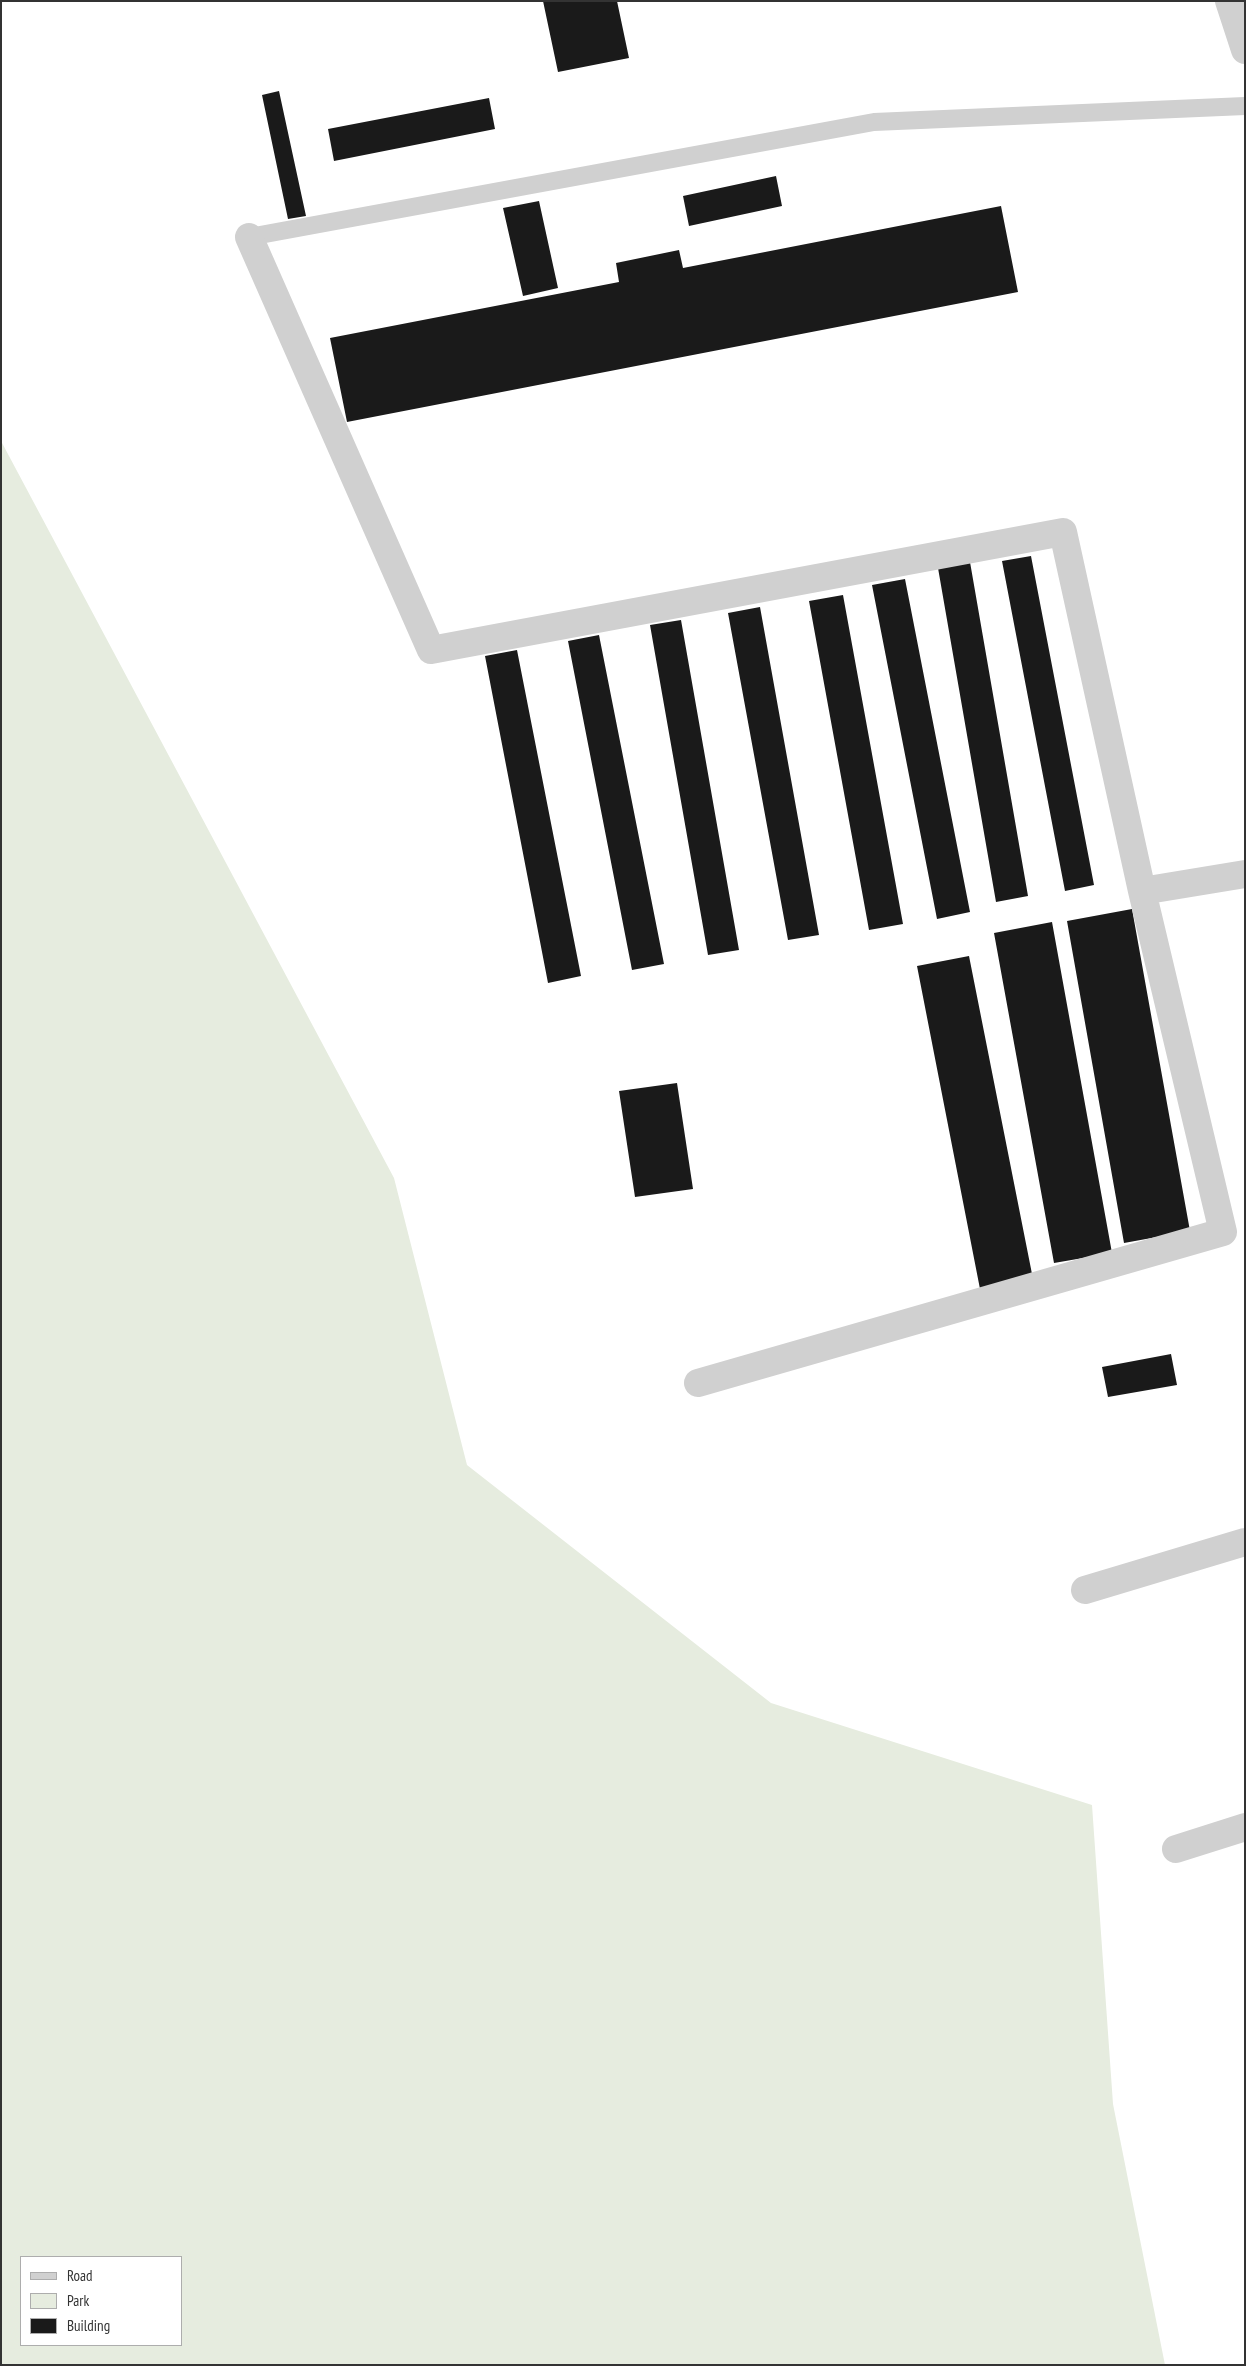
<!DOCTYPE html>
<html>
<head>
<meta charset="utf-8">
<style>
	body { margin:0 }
	#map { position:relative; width:1246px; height:2366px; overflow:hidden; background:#fff; font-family:"PT Sans Narrow",sans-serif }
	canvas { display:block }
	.frame { position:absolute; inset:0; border:2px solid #333; pointer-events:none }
	.legend { position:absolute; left:20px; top:2256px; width:162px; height:90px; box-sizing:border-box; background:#fff; border:1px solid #adadad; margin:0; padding:6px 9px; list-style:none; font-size:15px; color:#333 }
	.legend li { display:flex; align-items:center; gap:10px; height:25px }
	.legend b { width:25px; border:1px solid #adadad }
</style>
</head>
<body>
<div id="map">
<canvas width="1246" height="2366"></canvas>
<div class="frame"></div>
<ul class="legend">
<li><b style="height:6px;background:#d0d0d0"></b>Road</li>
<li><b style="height:14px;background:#e6ecdf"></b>Park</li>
<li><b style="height:14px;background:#1a1a1a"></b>Building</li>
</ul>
</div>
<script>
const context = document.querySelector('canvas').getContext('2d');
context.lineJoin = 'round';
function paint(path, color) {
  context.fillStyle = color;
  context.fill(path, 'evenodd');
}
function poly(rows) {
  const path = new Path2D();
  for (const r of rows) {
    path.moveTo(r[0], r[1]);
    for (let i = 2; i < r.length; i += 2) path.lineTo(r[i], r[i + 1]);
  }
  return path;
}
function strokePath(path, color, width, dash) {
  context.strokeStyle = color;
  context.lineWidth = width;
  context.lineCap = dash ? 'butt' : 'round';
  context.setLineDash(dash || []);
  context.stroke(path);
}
paint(poly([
	[1,441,394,1178,467,1465,771,1703,1092,1805,1113,2104,1165,2365,1,2365],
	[21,2257,181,2257,181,2345,21,2345]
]), '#e6ecdf');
paint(poly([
	[543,1,617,1,629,58,558,72],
	[279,91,306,216,288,219,262,95],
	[489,98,495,129,334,161,328,129],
	[776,176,782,206,689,226,683,196],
	[539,201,558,288,523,296,503,208],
	[1001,206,1018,292,347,422,330,338,619,282,616,263,679,250,683,268],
	[1031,556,1094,885,1065,891,1002,561],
	[970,562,1028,896,996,902,938,568],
	[905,579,970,912,937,919,872,585],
	[843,595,903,924,869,930,809,601],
	[760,607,819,935,788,940,728,613],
	[681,620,739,950,708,955,650,625],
	[599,635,664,964,632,970,568,641],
	[517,650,581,976,548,983,485,656],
	[1132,909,1190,1231,1124,1243,1067,921],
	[1052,922,1112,1253,1054,1263,994,933],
	[969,956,1033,1279,980,1289,917,966],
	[677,1083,693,1189,635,1197,619,1091],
	[1171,1354,1177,1385,1108,1397,1102,1367]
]), '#1a1a1a');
strokePath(poly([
	[249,237,874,122,1245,106]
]), '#d0d0d0', 18);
strokePath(poly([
	[1229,1,1245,50],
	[249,237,431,650,1063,532,1142,891,1223,1232,698,1383],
	[1142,891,1245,874],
	[1085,1590,1245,1542],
	[1176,1849,1245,1827]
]), '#d0d0d0', 28);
</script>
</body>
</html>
